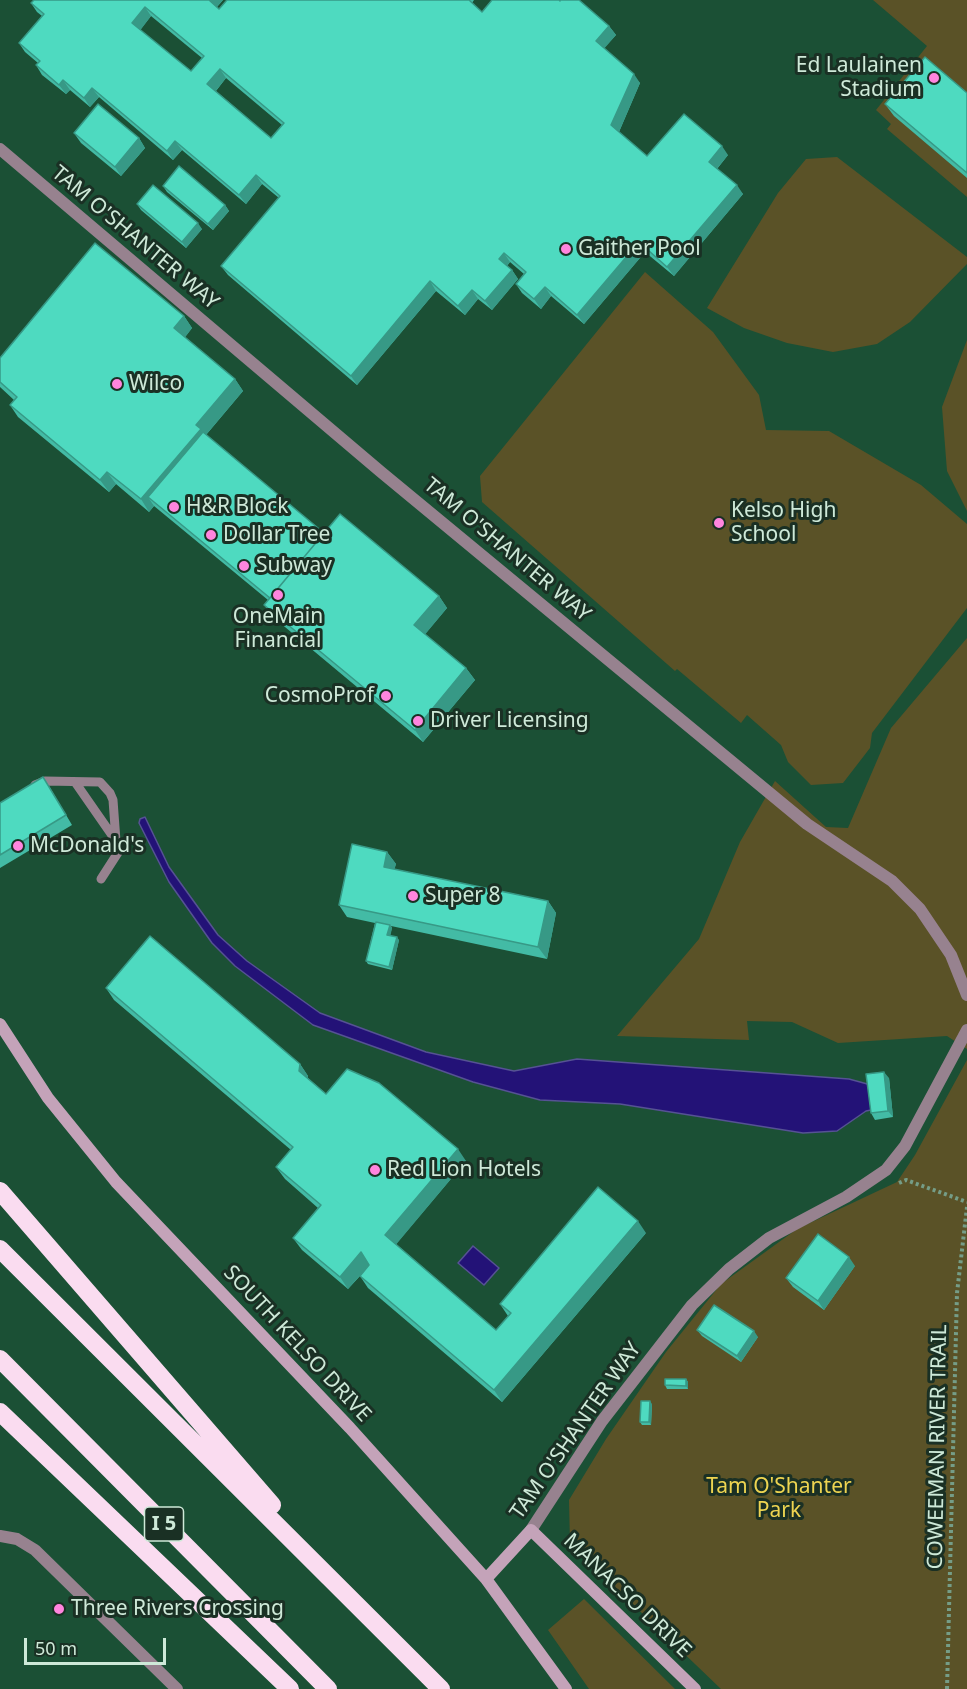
<!DOCTYPE html>
<html>
<head>
<meta charset="utf-8">
<style>
	body { margin:0 }
	#map { position:relative; width:967px; height:1689px; overflow:hidden; background:#1b5035; font-family:"Noto Sans",sans-serif }
	canvas { display:block }
	.scale { position:absolute; left:24px; top:1638px; width:142px; height:27px; box-sizing:border-box; border:3px solid #cee9d8; border-top:0; padding-left:8px; font-size:18px; line-height:21px; white-space:nowrap; color:#cee9d8; -webkit-text-stroke:4px #1a3024; paint-order:stroke }
</style>
</head>
<body>
<div id="map">
<canvas width="967" height="1689"></canvas>
<div class="scale">50 m</div>
</div>
<script>
const context = document.querySelector('canvas').getContext('2d');
context.lineJoin = 'round';
function paint(path, color) {
  context.fillStyle = color;
  context.fill(path, 'evenodd');
}
function poly(rows) {
  const path = new Path2D();
  for (const r of rows) {
    path.moveTo(r[0], r[1]);
    for (let i = 2; i < r.length; i += 2) path.lineTo(r[i], r[i + 1]);
  }
  return path;
}
function strokePath(path, color, width, dash) {
  context.strokeStyle = color;
  context.lineWidth = width;
  context.lineCap = dash ? 'butt' : 'round';
  context.setLineDash(dash || []);
  context.stroke(path);
}
function write(font, color, halo, rows, align = 'center') {
  context.font = font + ' "Noto Sans",sans-serif';
  context.lineWidth = 6;
  context.setLineDash([]);
  context.textBaseline = 'middle';
  context.strokeStyle = halo;
  context.fillStyle = color;
  for (const [text, x, y, turn = 0] of rows) {
    context.save();
    context.translate(x, y);
    context.rotate((+turn || 0) * Math.PI / 180);
    context.textAlign = isNaN(turn) ? turn : align;
    if (halo) context.strokeText(text, 0, 0);
    context.fillText(text, 0, 0);
    context.restore();
  }
}
paint(poly([
	[873,0,967,0,967,197,887,129,891,124,876,110,927,46],
	[837,157,967,257,967,264,910,322,877,344,833,352,787,343,744,328,707,308,778,193,806,159],
	[645,272,713,332,759,395,766,430,829,431,921,485,967,524,967,608,872,733,870,748,843,783,811,785,788,762,781,745,747,715,741,723,677,669,675,671,482,502,480,476],
	[967,340,967,511,947,471,942,407],
	[967,638,967,1049,947,1036,838,1043,792,1022,747,1021,749,1040,617,1036,699,939,740,842,775,781,826,827,848,828,891,728],
	[967,1060,967,1689,721,1689,570,1544,569,1500,606,1439,666,1352,721,1284,797,1229,897,1182,915,1155],
	[584,1599,675,1689,589,1689,548,1630]
]), '#5a5227');
const water = poly([
	[145,817,169,867,218,935,247,961,320,1013,426,1052,514,1071,577,1059,849,1079,871,1085,876,1109,866,1111,837,1131,803,1133,620,1104,540,1100,473,1082,313,1025,235,966,212,943,169,882,139,823,140,819,145,817],
	[473,1246,499,1268,484,1285,458,1263,473,1246]
]);
paint(water, '#231277');
strokePath(water, '#565294', 1.5);
strokePath(poly([
	[899,1183,906,1180,967,1202],
	[947,1689,957,1293,967,1207]
]), '#759d87', 4, [3, 3]);
strokePath(poly([
	[75,782,116,841,119,851,101,879],
	[35,785,45,781,100,782,110,793,113,800,116,841]
]), '#97828f', 9);
strokePath(poly([
	[0,149,381,472,807,824,892,881,920,909,951,955,967,995],
	[531,1530,602,1421,692,1305,729,1269,769,1238,846,1197,886,1170,905,1146,967,1030],
	[0,1536,17,1539,35,1550,177,1689]
]), '#97828f', 12);
strokePath(poly([
	[0,1024,48,1098,116,1182,350,1428,486,1579,566,1689],
	[486,1579,531,1530,695,1689]
]), '#c4a3b9', 12);
strokePath(poly([
	[0,1191,272,1505],
	[0,1249,441,1689],
	[0,1359,328,1689],
	[0,1412,290,1689]
]), '#fadcf0', 18);
paint(poly([
	[34,0,223,0,217,7,219,9,385,0,474,0,472,3,482,12,609,26,616,35,604,48,640,83,619,132,647,156,728,155,717,169,743,194,674,276,645,252,584,324,551,296,541,309,522,293,516,284,524,274,510,262,507,266,512,270,518,279,492,310,478,299,465,315,436,291,357,385,228,275,221,266,279,198,262,184,246,204,182,150,173,160,99,97,90,107,70,90,66,94,42,75,36,65,38,63,25,52,19,43,42,16,37,12,31,3],
	[151,16,202,58,191,71,140,30],
	[226,78,282,125,271,138,216,91],
	[967,93,967,178,894,116,885,104],
	[74,133,139,138,145,148,121,176,81,143],
	[163,186,225,205,229,211,213,230,167,192],
	[137,204,202,229,186,248,141,210],
	[184,316,192,328,185,337,235,379,243,391,206,435,324,533,439,596,447,608,425,634,466,668,475,680,423,742,273,617,264,605,268,600,154,506,149,512,116,484,109,492,18,417,10,405,14,400,0,387,0,358],
	[49,786,72,825,0,868,0,803],
	[387,852,396,864,394,869,548,901,556,913,547,959,391,926,392,928,390,935,399,940,392,970,368,964,366,961,375,923,347,917,339,905],
	[106,988,300,1064,308,1076,308,1078,326,1094,466,1161,396,1244,496,1330,508,1316,500,1304,646,1233,502,1402,368,1288,360,1276,348,1289,302,1250,293,1238,318,1208,285,1179,276,1167,291,1150,114,1000],
	[889,1078,893,1117,875,1120,871,1113],
	[855,1266,824,1310,793,1287,786,1278],
	[697,1330,758,1337,741,1362,702,1336],
	[686,1379,688,1382,688,1389,667,1389,665,1385],
	[652,1404,651,1425,642,1425,640,1422]
]), '#43bba5');
paint(poly([
	[209,0,223,0,215,9],
	[145,7,151,16,139,32,132,23],
	[609,26,616,35,603,50,596,41],
	[220,69,226,78,214,93,207,84],
	[634,74,640,83,618,134,611,125],
	[63,80,70,90,66,94,59,85],
	[92,88,99,97,90,107,84,98],
	[139,138,145,148,121,176,115,167],
	[175,141,182,150,173,160,167,151],
	[722,146,728,155,715,171,709,162],
	[256,175,262,184,246,204,239,195],
	[737,185,743,194,674,276,667,267],
	[225,205,229,211,213,230,208,224],
	[198,223,202,229,186,248,182,242],
	[639,242,645,252,584,324,577,315],
	[504,253,510,262,505,268,499,259],
	[512,270,518,279,492,310,485,301],
	[430,281,436,291,357,385,351,376],
	[545,287,551,296,541,309,534,299],
	[472,290,478,299,465,315,458,306],
	[184,316,192,328,183,340,174,328],
	[235,379,243,391,205,436,148,497,154,506,149,512,141,499,196,425],
	[107,472,116,484,109,492,100,480],
	[439,596,447,608,423,637,414,625],
	[466,668,475,680,423,742,415,730],
	[387,852,396,864,392,879,384,867],
	[548,901,556,913,547,959,538,947],
	[390,925,392,928,390,938,387,935],
	[397,937,399,940,392,970,389,967],
	[300,1064,308,1076,307,1083,299,1071],
	[884,1072,889,1078,893,1117,888,1111],
	[458,1149,466,1161,394,1247,385,1235],
	[638,1221,646,1233,502,1402,494,1390],
	[361,1252,370,1264,348,1289,340,1277],
	[849,1257,855,1266,824,1310,818,1301],
	[754,1331,758,1337,741,1362,737,1356],
	[686,1379,688,1382,688,1389,686,1386],
	[650,1401,652,1404,651,1425,649,1422]
]), '#379986');
const building = poly([
	[34,0,209,0,219,9,227,0,469,0,482,12,492,0,559,0,560,1,560,0,579,0,609,26,596,41,634,74,611,125,647,156,684,114,722,146,709,162,737,185,667,267,639,242,577,315,545,287,534,299,516,284,526,272,504,253,499,259,512,270,485,301,472,290,458,306,430,281,351,376,221,266,280,196,256,175,239,195,175,141,167,151,92,88,84,98,63,80,59,85,36,65,40,61,19,43,44,14,31,3,34,0],
	[145,7,204,56,191,71,132,23,145,7],
	[220,69,284,123,271,138,207,84,220,69],
	[925,57,967,93,967,173,885,104,925,57],
	[98,104,139,138,115,167,74,133,98,104],
	[179,166,225,205,208,224,163,186,179,166],
	[153,185,198,223,182,242,137,204,153,185],
	[95,243,184,316,174,328,235,379,196,425,201,429,141,499,107,472,100,480,10,405,17,397,0,382,0,358,95,243],
	[203,432,324,533,270,598,148,497,203,432],
	[340,514,439,596,414,625,466,668,415,730,264,605,340,514],
	[43,777,66,815,0,855,0,803,43,777],
	[352,844,387,852,384,867,548,901,538,947,339,905,352,844],
	[376,922,390,925,387,935,397,937,389,967,366,961,376,922],
	[150,936,300,1064,299,1071,326,1094,347,1069,379,1083,458,1149,385,1235,496,1330,511,1313,500,1304,598,1187,638,1221,494,1390,360,1276,369,1265,361,1252,340,1277,293,1238,321,1205,276,1167,293,1147,106,988,150,936],
	[884,1072,888,1111,871,1113,866,1074,884,1072],
	[818,1234,849,1257,818,1301,786,1278,818,1234],
	[714,1305,754,1331,737,1356,697,1330,714,1305],
	[665,1379,686,1379,686,1386,665,1385,665,1379],
	[641,1401,650,1401,649,1422,640,1422,641,1401]
]);
paint(building, '#4edac0');
strokePath(building, '#379986', 1.5);
for (const [x, y, r, color] of [
	[934,78,6,"#ff85de"],
	[566,249,6,"#ff85de"],
	[117,384,6,"#ff85de"],
	[174,507,6,"#ff85de"],
	[719,523,6,"#ff85de"],
	[211,535,6,"#ff85de"],
	[244,566,6,"#ff85de"],
	[278,595,6,"#ff85de"],
	[386,696,6,"#ff85de"],
	[418,721,6,"#ff85de"],
	[18,846,6,"#ff85de"],
	[413,896,6,"#ff85de"],
	[375,1170,6,"#ff85de"],
	[59,1609,6,"#ff85de"]
]) {
  const dot = new Path2D();
  dot.arc(x, y, r, 0, 2 * Math.PI);
  context.fillStyle = color;
  context.fill(dot);
  strokePath(dot, '#1a3024', 2);
}
for (const [x, y, w] of [
	[164,1524,39]
]) {
  const box = new Path2D();
  box.roundRect(x - w / 2, y - 17, w, 34, 4.5);
  context.fillStyle = '#1a3024';
  context.fill(box);
  strokePath(box, '#cee9d8', 1.5);
}
write('bold 20px', '#cee9d8', null, [
	["I 5",164,1524]
]);
write('21px', '#cee9d8', '#1a3024', [
	["Ed Laulainen",922,66,"right"],
	["Stadium",922,90,"right"],
	["Gaither Pool",578,249],
	["Wilco",129,384],
	["H&R Block",186,507],
	["Kelso High",731,511],
	["School",731,535],
	["Dollar Tree",223,535],
	["Subway",256,566],
	["OneMain",278,617,"center"],
	["Financial",278,641,"center"],
	["CosmoProf",374,696,"right"],
	["Driver Licensing",430,721],
	["McDonald's",30,846],
	["Super 8",425,896],
	["Red Lion Hotels",387,1170],
	["Three Rivers Crossing",71,1609]
], 'left');
write('21px', '#cee9d8', '#1a3024', [
	["TAM O'SHANTER WAY",135,238,40],
	["TAM O'SHANTER WAY",507,550,40],
	["SOUTH KELSO DRIVE",297,1344,47],
	["TAM O'SHANTER WAY",576,1431,-55],
	["COWEEMAN RIVER TRAIL",938,1447,-89],
	["MANACSO DRIVE",627,1596,44]
]);
write('21px', '#edd451', '#1a3024', [
	["Tam O'Shanter",779,1487],
	["Park",779,1511]
]);
</script>
</body>
</html>
